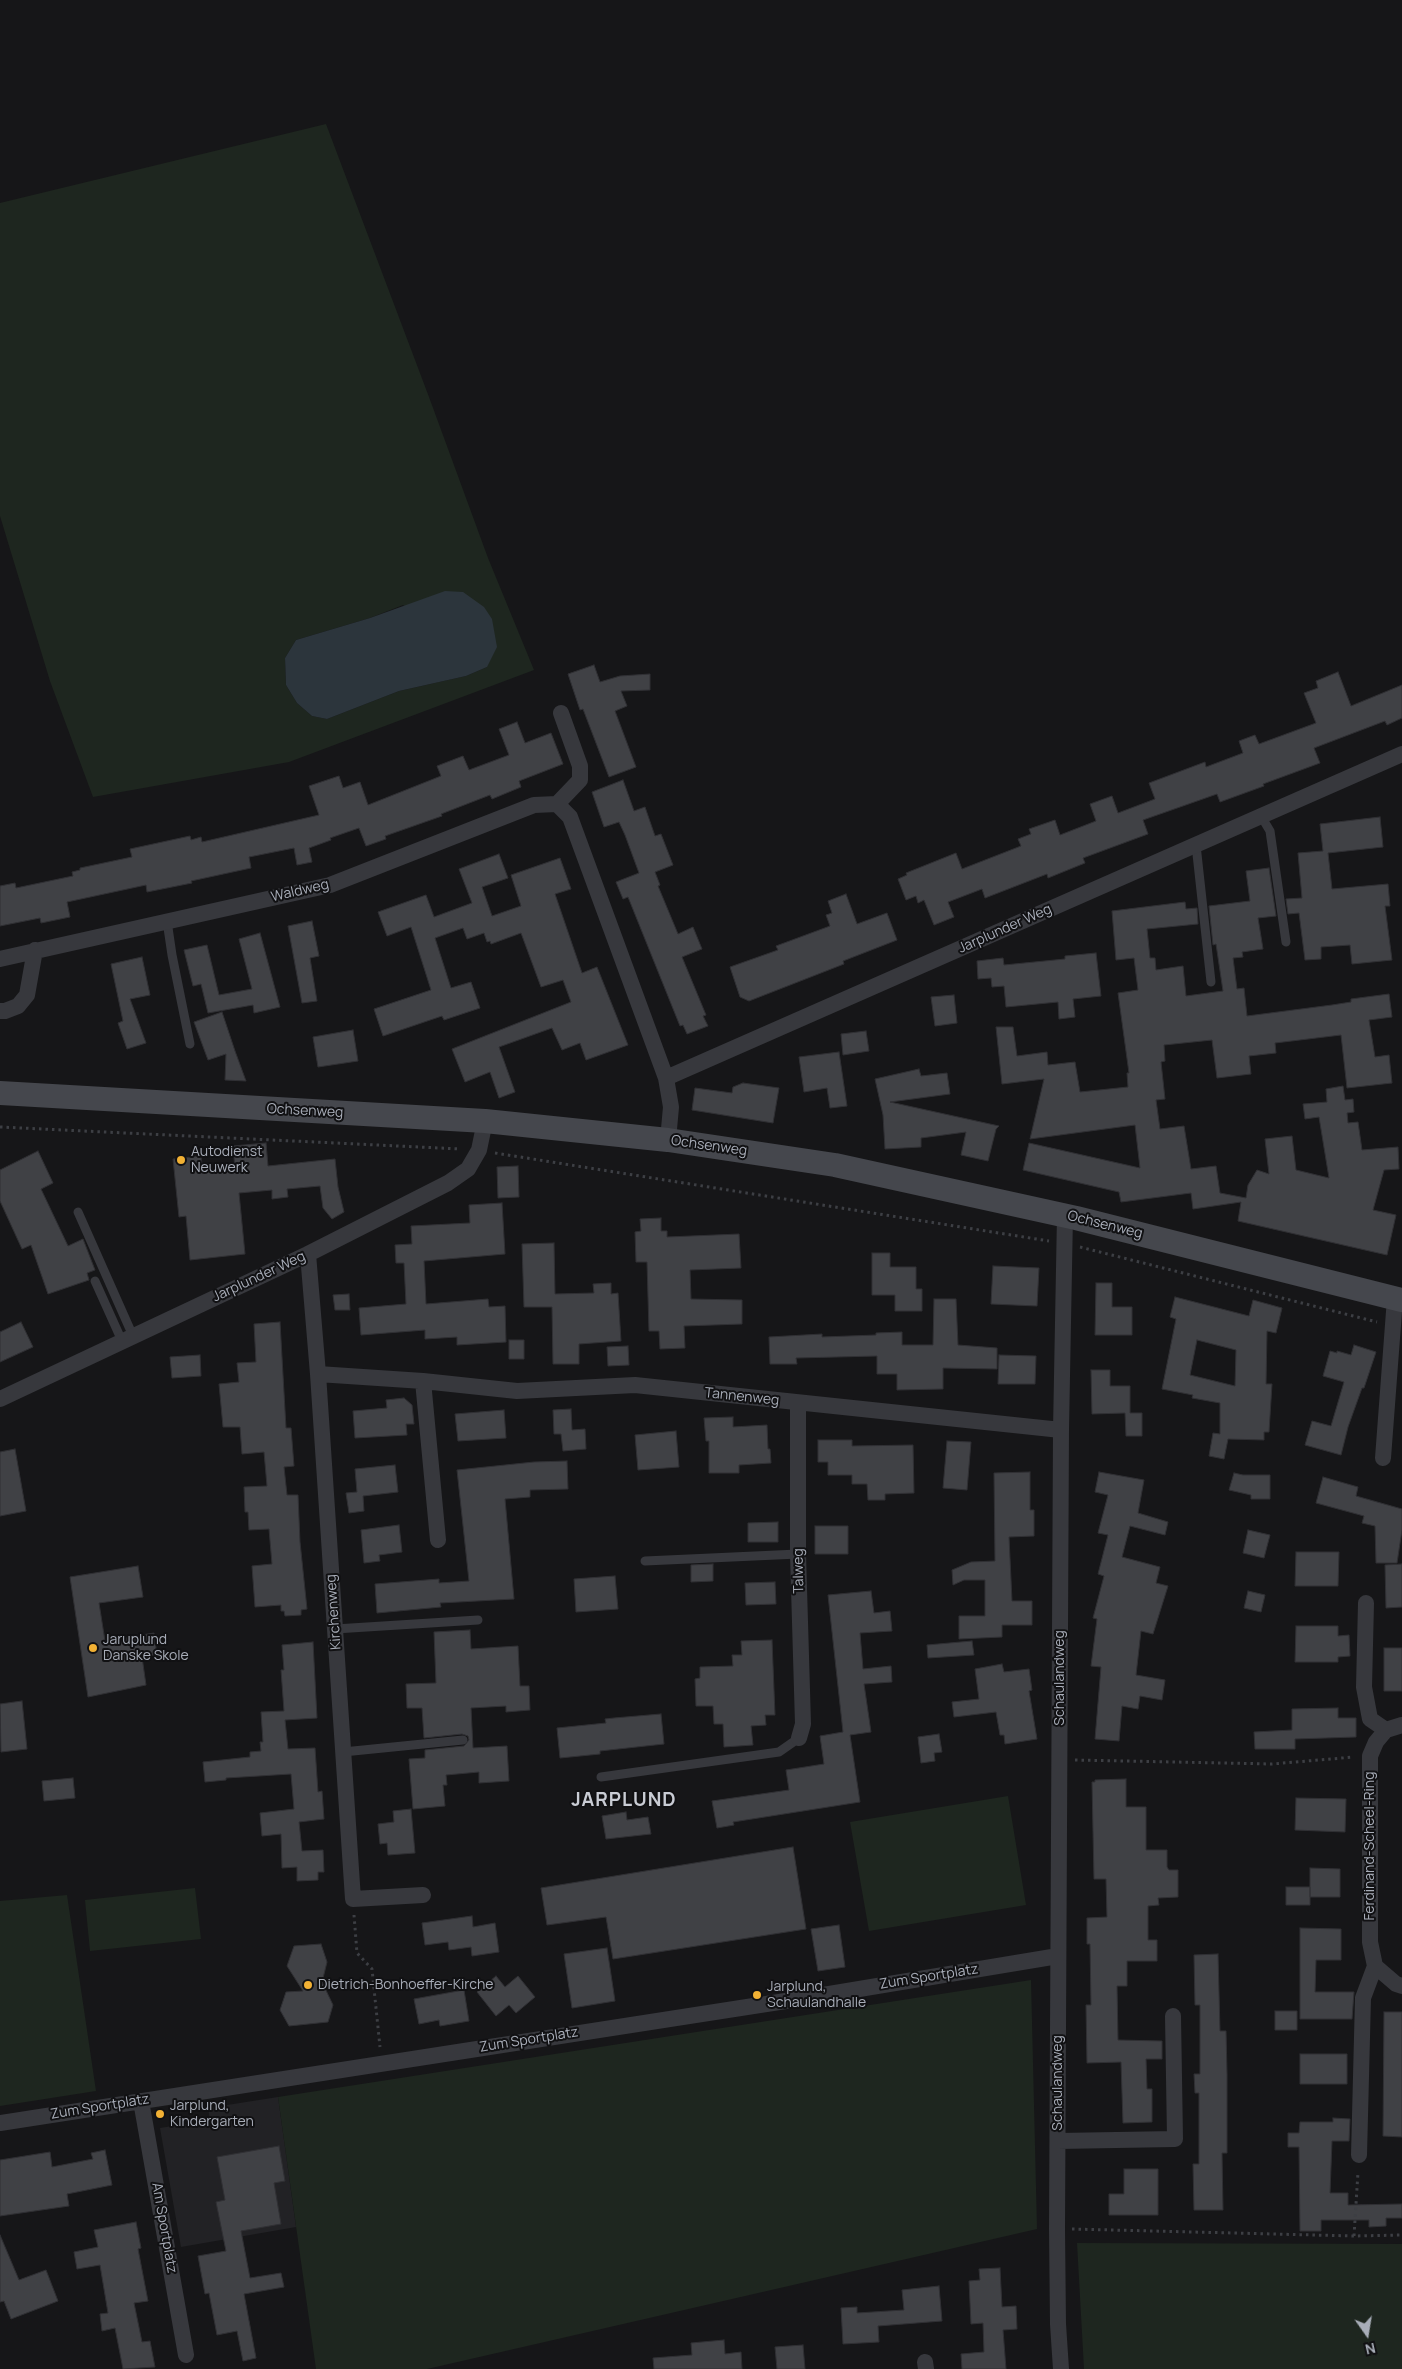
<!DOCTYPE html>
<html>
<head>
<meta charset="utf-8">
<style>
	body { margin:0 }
	#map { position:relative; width:1402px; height:2369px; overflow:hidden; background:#161618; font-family:Manrope,sans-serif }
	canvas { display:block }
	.north { position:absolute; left:1342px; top:2309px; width:50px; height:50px; -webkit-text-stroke:4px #111113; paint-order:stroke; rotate:167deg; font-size:14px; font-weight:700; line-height:20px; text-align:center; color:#a8adb8 }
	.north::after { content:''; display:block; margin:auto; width:18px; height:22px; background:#a8adb8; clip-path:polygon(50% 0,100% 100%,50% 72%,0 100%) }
</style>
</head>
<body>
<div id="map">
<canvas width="1402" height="2369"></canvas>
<div class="north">N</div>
</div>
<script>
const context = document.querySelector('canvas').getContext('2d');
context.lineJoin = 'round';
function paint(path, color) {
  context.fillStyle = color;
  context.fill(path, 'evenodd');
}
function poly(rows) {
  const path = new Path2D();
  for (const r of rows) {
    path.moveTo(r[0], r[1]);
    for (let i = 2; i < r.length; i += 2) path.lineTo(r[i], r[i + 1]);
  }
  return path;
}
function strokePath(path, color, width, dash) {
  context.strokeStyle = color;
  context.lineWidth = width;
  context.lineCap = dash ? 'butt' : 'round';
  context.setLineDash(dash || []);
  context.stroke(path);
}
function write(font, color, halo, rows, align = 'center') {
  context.font = font + ' Manrope,sans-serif';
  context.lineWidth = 4;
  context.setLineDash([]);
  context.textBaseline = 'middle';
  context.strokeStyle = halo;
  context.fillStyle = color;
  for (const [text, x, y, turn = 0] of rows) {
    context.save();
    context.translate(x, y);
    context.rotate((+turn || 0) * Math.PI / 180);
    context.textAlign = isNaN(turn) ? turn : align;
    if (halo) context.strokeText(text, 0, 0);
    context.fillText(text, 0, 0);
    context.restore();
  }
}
paint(poly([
	[278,2097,296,2227,181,2247,160,2128,210,2120,208,2108]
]), '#222225');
paint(poly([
	[326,124,429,397,488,558,534,670,289,762,93,797,50,681,0,516,0,203],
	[403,605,487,667,466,676,399,691,327,719,312,716,297,703,286,685,285,658,296,640,370,618],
	[1008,1796,1026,1905,869,1931,850,1822],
	[195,1888,201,1939,90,1951,85,1900],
	[67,1895,96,2091,0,2106,0,1901],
	[1031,1980,1037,2229,427,2369,316,2369,278,2097],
	[1077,2243,1402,2244,1402,2369,1084,2369]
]), '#1e261f');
paint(poly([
	[445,591,463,592,484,607,492,619,497,647,487,667,466,676,399,691,327,719,312,716,297,703,286,685,285,658,296,640,370,618]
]), '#2c353c');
const building = poly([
	[594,665,600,682,620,676,650,674,650,690,621,691,627,706,615,711,636,767,609,777,583,709,580,710,568,674,594,665],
	[1338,672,1351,706,1402,685,1402,718,1387,725,1385,721,1314,748,1320,763,1263,784,1264,786,1220,802,1217,794,1143,820,1148,834,1083,858,1085,863,1048,878,1047,874,985,898,982,889,948,902,954,917,934,925,924,900,918,903,916,896,906,900,898,879,907,875,906,873,956,853,962,869,1021,846,1018,839,1031,834,1029,829,1055,820,1060,835,1096,821,1090,804,1112,796,1118,813,1155,799,1149,783,1205,762,1206,767,1243,753,1239,741,1255,735,1259,744,1316,723,1304,693,1318,688,1316,681,1338,672],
	[517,722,525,743,551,733,563,764,519,781,521,787,492,799,490,795,441,814,442,816,385,836,386,839,366,846,359,828,330,838,331,840,309,848,312,862,297,865,294,848,249,857,251,868,191,881,192,883,147,892,146,885,67,902,70,917,41,923,40,918,0,926,0,886,15,883,16,888,73,876,72,872,80,870,80,868,132,857,130,849,190,836,191,840,201,837,202,842,319,815,309,786,339,776,343,788,360,782,368,805,441,776,437,766,463,756,469,770,509,755,499,729,517,722],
	[623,780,634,811,645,807,655,836,661,834,673,865,655,872,660,885,658,886,678,934,693,927,702,949,682,957,706,1015,703,1016,708,1026,687,1034,683,1025,680,1026,628,897,623,899,616,882,639,873,625,835,619,822,604,827,592,792,623,780],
	[1380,817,1383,847,1328,853,1332,889,1388,884,1390,906,1385,906,1392,960,1352,964,1350,945,1321,947,1321,959,1305,960,1299,913,1288,914,1286,899,1302,898,1298,853,1323,851,1320,824,1380,817],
	[499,854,508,878,482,887,492,916,521,906,511,875,560,858,571,889,555,894,582,973,597,967,628,1045,586,1060,580,1043,562,1050,552,1028,499,1047,515,1092,499,1098,490,1072,465,1082,452,1049,571,1002,563,980,541,987,521,933,491,944,490,941,487,942,484,933,467,939,463,928,435,938,451,988,471,982,480,1008,444,1020,442,1016,383,1036,374,1009,431,990,411,927,387,936,378,912,426,895,434,917,472,903,459,869,499,854],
	[1269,868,1276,916,1258,918,1263,949,1242,952,1243,957,1233,958,1237,989,1244,988,1247,1016,1332,1005,1351,1002,1351,999,1389,994,1392,1017,1369,1020,1375,1057,1389,1055,1392,1083,1347,1088,1341,1035,1275,1043,1276,1053,1249,1056,1251,1074,1217,1078,1212,1040,1164,1045,1165,1061,1161,1062,1165,1099,1156,1100,1160,1129,1184,1126,1191,1169,1216,1166,1220,1193,1246,1198,1248,1185,1257,1170,1269,1174,1265,1139,1292,1136,1296,1170,1329,1178,1319,1117,1305,1119,1303,1104,1327,1102,1326,1089,1343,1086,1345,1100,1353,1099,1354,1112,1347,1113,1348,1123,1358,1122,1362,1150,1398,1147,1399,1169,1384,1170,1373,1210,1396,1215,1387,1255,1238,1221,1241,1202,1193,1209,1191,1193,1121,1202,1119,1192,1023,1170,1029,1143,1140,1168,1135,1125,1030,1139,1044,1079,1002,1084,996,1027,1013,1027,1017,1056,1047,1052,1048,1065,1075,1062,1080,1092,1128,1087,1127,1073,1129,1073,1118,993,1138,990,1134,958,1116,960,1112,911,1185,902,1186,909,1197,908,1198,924,1147,929,1150,958,1155,958,1156,970,1183,966,1186,996,1223,991,1216,944,1213,945,1209,906,1250,901,1246,871,1269,868],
	[846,894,857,924,887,913,897,940,843,961,844,964,749,1001,740,997,730,967,778,950,776,946,830,926,826,915,832,913,828,901,846,894],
	[312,921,319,956,310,958,317,1001,302,1003,288,926,312,921],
	[260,933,280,1007,254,1013,253,1005,208,1013,201,984,193,986,184,950,207,945,219,995,252,989,239,939,260,933],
	[1096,953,1101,996,1073,999,1075,1017,1059,1019,1058,1002,1006,1007,1004,986,992,987,991,978,978,979,977,961,1003,958,1004,965,1065,959,1065,956,1096,953],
	[142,957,150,995,130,999,146,1043,127,1049,118,1023,123,1021,111,964,142,957],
	[954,995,957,1023,935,1026,931,997,954,995],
	[222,1012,235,1051,246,1081,225,1080,226,1054,208,1060,194,1022,222,1012],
	[353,1030,358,1061,318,1067,313,1037,353,1030],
	[866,1031,869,1051,843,1055,841,1034,866,1031],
	[839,1052,847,1106,830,1108,827,1088,804,1092,799,1057,839,1052],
	[919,1069,921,1076,947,1073,950,1094,890,1102,999,1126,996,1129,988,1161,961,1155,966,1132,921,1138,921,1147,885,1149,883,1115,875,1079,919,1069],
	[743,1083,779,1088,773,1123,692,1110,695,1088,732,1093,733,1087,743,1083],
	[266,1143,268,1166,335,1159,338,1187,344,1212,332,1219,323,1208,320,1186,287,1189,288,1197,272,1199,272,1190,239,1193,245,1254,190,1260,186,1216,179,1217,173,1159,201,1156,203,1172,235,1169,233,1146,266,1143],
	[38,1151,53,1183,41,1189,68,1246,83,1239,95,1270,87,1273,89,1280,48,1294,31,1245,22,1249,0,1201,0,1170,38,1151],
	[518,1166,519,1197,498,1198,497,1167,518,1166],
	[502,1203,505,1254,424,1261,426,1304,488,1299,489,1307,505,1306,506,1342,457,1345,457,1337,425,1339,425,1330,361,1335,359,1308,406,1304,404,1263,396,1263,395,1245,412,1244,411,1226,470,1223,469,1205,502,1203],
	[661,1218,661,1231,667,1231,667,1237,739,1234,741,1268,690,1270,691,1299,742,1300,742,1324,684,1326,685,1348,660,1349,659,1331,649,1331,647,1262,636,1262,635,1232,641,1231,640,1219,661,1218],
	[554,1243,555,1294,594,1293,593,1284,611,1283,611,1294,618,1293,621,1341,579,1344,579,1364,553,1364,552,1307,524,1307,522,1244,554,1243],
	[872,1253,890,1253,890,1267,916,1267,916,1289,922,1289,922,1311,895,1311,895,1295,872,1295,872,1253],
	[993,1266,1039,1268,1037,1306,991,1304,993,1266],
	[1096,1283,1112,1283,1112,1307,1132,1307,1132,1335,1095,1335,1096,1283],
	[349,1294,350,1310,335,1310,333,1295,349,1294],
	[1175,1297,1249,1316,1253,1300,1282,1308,1276,1333,1267,1331,1266,1384,1272,1384,1269,1432,1264,1432,1264,1440,1228,1439,1224,1459,1209,1456,1213,1433,1220,1434,1220,1403,1192,1398,1193,1395,1162,1389,1176,1319,1170,1317,1175,1297],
	[1197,1340,1236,1350,1235,1386,1190,1375,1197,1340],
	[934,1299,956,1299,958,1345,997,1348,997,1369,943,1368,943,1389,897,1390,897,1374,877,1374,877,1356,796,1358,797,1364,770,1364,769,1337,822,1334,822,1337,876,1335,876,1333,902,1332,902,1345,933,1345,934,1299],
	[21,1322,33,1347,0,1362,0,1332,21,1322],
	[280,1322,286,1428,291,1428,294,1466,284,1467,287,1495,298,1495,300,1542,307,1609,301,1610,301,1615,285,1616,284,1611,281,1611,281,1605,255,1607,252,1566,272,1564,269,1529,249,1530,248,1512,245,1512,244,1487,267,1486,264,1452,242,1454,240,1427,223,1427,219,1384,239,1382,237,1363,256,1362,254,1324,280,1322],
	[509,1340,524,1340,524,1359,509,1359,509,1340],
	[1354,1345,1376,1352,1364,1388,1362,1388,1348,1427,1341,1455,1305,1445,1312,1421,1331,1426,1344,1382,1323,1376,1330,1351,1337,1353,1337,1351,1351,1355,1354,1345],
	[628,1346,629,1365,608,1366,607,1347,628,1346],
	[200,1355,201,1376,172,1378,170,1357,200,1355],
	[999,1355,1036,1356,1035,1384,998,1384,999,1355],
	[1091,1370,1110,1370,1110,1386,1130,1386,1130,1413,1142,1413,1142,1436,1126,1436,1125,1413,1092,1414,1091,1370],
	[404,1398,412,1405,414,1424,406,1424,407,1435,355,1438,353,1411,387,1408,386,1400,404,1398],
	[571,1409,572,1430,585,1429,586,1449,563,1451,561,1434,554,1434,553,1410,571,1409],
	[504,1410,506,1438,458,1441,455,1414,504,1410],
	[733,1417,733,1427,767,1425,768,1449,770,1449,771,1463,739,1465,739,1473,709,1473,709,1441,706,1441,704,1418,733,1417],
	[676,1431,679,1467,638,1470,635,1435,676,1431],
	[818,1440,852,1440,852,1446,913,1445,914,1493,885,1494,885,1500,868,1500,867,1484,852,1484,852,1475,828,1475,828,1462,818,1462,818,1440],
	[947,1441,971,1442,967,1490,943,1488,947,1441],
	[15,1449,26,1511,0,1516,0,1452,15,1449],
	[567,1461,568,1489,530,1490,530,1497,505,1499,514,1599,440,1603,441,1607,377,1613,375,1584,439,1579,439,1583,469,1581,457,1470,534,1462,567,1461],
	[395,1465,398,1492,363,1496,364,1511,349,1513,346,1493,357,1492,355,1469,395,1465],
	[1030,1472,1030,1510,1034,1510,1034,1536,1009,1537,1012,1601,1032,1601,1032,1625,1002,1625,1002,1637,959,1639,959,1616,985,1616,985,1580,964,1580,953,1585,952,1570,971,1562,995,1561,994,1473,1030,1472],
	[1099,1472,1144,1480,1138,1513,1168,1522,1165,1535,1130,1526,1122,1557,1160,1567,1156,1583,1168,1586,1153,1634,1141,1631,1136,1675,1165,1680,1162,1700,1140,1696,1138,1709,1122,1706,1119,1741,1095,1739,1101,1667,1091,1666,1097,1619,1093,1618,1104,1576,1098,1574,1108,1535,1098,1533,1108,1495,1095,1492,1099,1472],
	[1234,1473,1243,1475,1270,1475,1270,1499,1251,1499,1251,1495,1229,1490,1234,1473],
	[1323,1477,1358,1487,1356,1496,1402,1509,1402,1530,1397,1563,1376,1563,1375,1526,1362,1523,1364,1516,1316,1503,1323,1477],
	[778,1522,778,1542,748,1542,748,1523,778,1522],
	[399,1525,402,1552,379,1555,380,1561,364,1563,361,1530,399,1525],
	[815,1526,848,1526,848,1554,815,1554,815,1526],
	[1248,1530,1270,1535,1264,1558,1243,1553,1248,1530],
	[1296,1552,1339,1552,1338,1586,1295,1586,1296,1552],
	[713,1564,713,1581,691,1582,691,1565,713,1564],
	[1402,1564,1402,1607,1386,1608,1385,1565,1402,1564],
	[138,1566,143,1597,99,1603,105,1641,154,1633,157,1655,142,1657,146,1685,88,1697,70,1577,138,1566],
	[615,1576,618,1609,576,1612,574,1579,615,1576],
	[775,1582,776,1604,746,1605,745,1583,775,1582],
	[871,1591,874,1613,890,1611,892,1631,860,1633,863,1669,891,1666,892,1682,864,1684,871,1732,850,1735,860,1802,733,1822,734,1825,717,1828,712,1801,789,1790,786,1770,824,1764,820,1736,843,1732,828,1595,871,1591],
	[1248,1591,1265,1595,1261,1612,1244,1608,1248,1591],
	[1296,1626,1338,1626,1338,1636,1349,1635,1350,1656,1338,1657,1338,1662,1295,1662,1296,1626],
	[470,1630,471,1649,518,1646,520,1686,529,1686,530,1710,506,1712,506,1706,471,1708,473,1748,507,1746,509,1781,479,1783,479,1772,446,1775,447,1785,443,1785,445,1806,413,1809,409,1759,425,1758,425,1750,464,1746,469,1740,468,1736,462,1734,424,1738,422,1708,407,1708,406,1684,436,1683,434,1632,470,1630],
	[772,1640,775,1715,765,1715,766,1725,751,1726,753,1745,724,1747,723,1724,714,1724,713,1706,696,1706,695,1679,700,1678,700,1667,733,1666,732,1655,742,1655,741,1641,772,1640],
	[972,1641,974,1655,928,1658,927,1645,972,1641],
	[313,1642,317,1718,285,1720,288,1749,315,1748,318,1792,322,1791,324,1819,299,1822,302,1851,323,1850,324,1872,318,1872,318,1880,297,1881,297,1867,282,1868,281,1834,262,1836,260,1813,294,1809,291,1774,226,1778,226,1780,205,1782,203,1762,250,1757,250,1752,261,1751,260,1742,263,1742,261,1712,284,1711,281,1670,284,1670,282,1645,313,1642],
	[1384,1648,1402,1648,1402,1691,1384,1691,1384,1648],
	[1002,1664,1004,1672,1029,1669,1032,1690,1029,1691,1037,1739,1005,1744,1004,1735,1000,1735,996,1712,954,1717,952,1702,979,1699,975,1669,1002,1664],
	[22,1701,27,1749,1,1752,0,1704,22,1701],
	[1338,1708,1338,1718,1356,1718,1356,1737,1295,1739,1295,1749,1255,1749,1254,1732,1292,1730,1292,1709,1338,1708],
	[661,1714,664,1744,600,1751,600,1754,560,1758,557,1728,606,1723,605,1719,614,1718,661,1714],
	[939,1734,942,1752,934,1753,935,1761,921,1763,918,1737,939,1734],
	[73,1778,75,1798,44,1801,42,1781,73,1778],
	[1126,1779,1126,1807,1146,1807,1146,1850,1167,1850,1167,1867,1169,1870,1178,1870,1178,1897,1158,1898,1159,1905,1148,1906,1148,1940,1157,1940,1157,1961,1127,1961,1127,1986,1117,1986,1118,2040,1162,2041,1162,2059,1146,2059,1147,2089,1152,2089,1152,2122,1123,2123,1121,2062,1087,2063,1086,2005,1091,2005,1090,1944,1087,1944,1087,1918,1107,1917,1106,1879,1094,1879,1092,1782,1095,1782,1095,1780,1126,1779],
	[1296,1798,1346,1799,1345,1832,1295,1830,1296,1798],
	[411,1809,415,1853,388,1855,387,1843,380,1844,378,1824,394,1822,393,1811,411,1809],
	[626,1812,627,1820,648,1817,651,1834,606,1839,602,1816,626,1812],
	[793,1847,806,1929,613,1959,606,1917,547,1925,541,1888,793,1847],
	[1310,1868,1340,1869,1340,1897,1310,1897,1310,1868],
	[1286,1887,1310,1887,1310,1905,1286,1905,1286,1887],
	[472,1916,473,1927,495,1923,499,1952,472,1956,471,1947,449,1950,448,1942,425,1945,422,1923,472,1916],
	[839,1925,845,1967,818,1971,811,1929,839,1925],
	[1300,1928,1341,1929,1341,1960,1316,1960,1315,1992,1354,1992,1352,2019,1300,2019,1300,1928],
	[321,1944,327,1962,322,1982,333,2005,328,2022,289,2026,280,2010,286,1992,303,1991,287,1966,294,1946,321,1944],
	[607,1948,615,2001,572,2008,564,1954,607,1948],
	[1218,1954,1220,2031,1226,2031,1227,2074,1227,2153,1222,2153,1223,2210,1194,2210,1193,2164,1199,2164,1199,2093,1195,2093,1194,2074,1200,2074,1200,2005,1195,2005,1194,1955,1218,1954],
	[496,1976,505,1987,518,1976,535,1997,516,2013,509,2005,496,2016,477,1992,496,1976],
	[464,1990,469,2021,440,2026,439,2020,419,2024,414,1999,464,1990],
	[1275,2011,1297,2011,1297,2030,1275,2030,1275,2011],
	[1384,2012,1402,2012,1402,2137,1383,2136,1384,2012],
	[1300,2054,1347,2054,1347,2084,1300,2084,1300,2054],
	[1333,2118,1350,2119,1349,2141,1332,2141,1330,2193,1348,2193,1348,2205,1402,2204,1402,2218,1386,2218,1386,2226,1369,2227,1369,2220,1321,2220,1321,2231,1300,2231,1299,2147,1288,2147,1288,2133,1299,2133,1300,2122,1333,2122,1333,2118],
	[279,2146,285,2181,274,2183,281,2224,241,2231,250,2278,281,2273,284,2287,244,2294,256,2358,243,2361,237,2331,217,2335,209,2293,205,2294,198,2256,226,2251,216,2202,225,2200,217,2157,279,2146],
	[105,2150,112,2185,67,2194,69,2206,0,2216,0,2160,50,2152,52,2167,93,2159,91,2153,105,2150],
	[1124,2169,1158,2169,1158,2215,1109,2215,1109,2194,1124,2194,1124,2169],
	[136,2222,141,2248,138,2249,148,2301,134,2303,142,2342,150,2341,155,2367,123,2369,115,2328,102,2331,100,2314,108,2313,100,2265,77,2269,74,2252,98,2247,94,2230,136,2222],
	[0,2235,19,2280,46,2270,58,2301,11,2319,4,2301,0,2302,0,2235],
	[1000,2268,1002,2307,1016,2306,1017,2329,1003,2330,1006,2369,962,2369,961,2354,984,2352,983,2323,971,2324,969,2281,980,2280,979,2269,1000,2268],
	[939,2286,942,2321,878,2326,879,2342,843,2344,841,2308,857,2307,857,2313,904,2310,902,2290,939,2286],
	[724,2340,725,2354,741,2352,742,2369,654,2369,653,2358,692,2355,691,2343,724,2340],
	[803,2345,805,2369,777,2369,775,2347,803,2345]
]);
paint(building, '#404145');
strokePath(building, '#303034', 1);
strokePath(poly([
	[0,1127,461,1149],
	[495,1153,1049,1241],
	[1080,1247,1377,1322],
	[1075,1760,1272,1764,1354,1757],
	[354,1915,357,1953,372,1969,380,2047],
	[1072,2229,1354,2236,1402,2235],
	[1354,2236,1358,2172]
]), '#3d3f44', 3, [2.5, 4]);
strokePath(poly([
	[1261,816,1270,831,1286,942],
	[1196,845,1211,982],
	[167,921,172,955,190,1044],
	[78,1212,133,1336],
	[95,1281,122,1341],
	[645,1561,798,1554],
	[335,1629,478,1620],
	[343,1752,463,1740],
	[601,1777,779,1752,799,1738]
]), '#37383d', 9);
strokePath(poly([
	[557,804,580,780,580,766,561,713],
	[0,959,330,885,534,805,557,804,570,817,666,1078],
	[0,1011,5,1011,18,1006,27,995,35,950],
	[668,1140,671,1107,666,1078,1402,754],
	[308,1254,318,1374,353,1899,423,1895],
	[318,1374,423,1381,517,1391,635,1385,1061,1430],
	[423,1381,438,1540],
	[0,1399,308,1254,448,1183,468,1169,479,1150,485,1121],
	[798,1403,798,1554,803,1724,799,1738],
	[1383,1458,1395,1298],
	[1366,1603,1364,1687,1370,1719,1386,1730],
	[1375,1966,1396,1984,1402,1986],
	[141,2101,186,2355],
	[0,2123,805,1998,1058,1956],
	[1058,2141,1175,2139,1173,2016],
	[1359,2155,1363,1998,1375,1966,1370,1942,1370,1756,1376,1742,1386,1730,1402,1725],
	[925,2362,926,2369],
	[1061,2369,1058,2324,1057,2229,1061,1430,1065,1215]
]), '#37383d', 16);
strokePath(poly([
	[0,1093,485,1121,668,1140,835,1165,1076,1218,1402,1300]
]), '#45474d', 24);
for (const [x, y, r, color] of [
	[181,1160,5,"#f2b134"],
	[93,1648,5,"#f2b134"],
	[308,1985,5,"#f2b134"],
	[757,1995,5,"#f2b134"],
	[160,2114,5,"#f2b134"]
]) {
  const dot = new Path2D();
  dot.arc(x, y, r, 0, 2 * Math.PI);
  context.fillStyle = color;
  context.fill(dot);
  strokePath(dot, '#111113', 2);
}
write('14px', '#a8adb8', '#111113', [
	["Waldweg",300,891,-13],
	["Jarplunder Weg",1005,929,-24],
	["Ochsenweg",305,1111,3],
	["Ochsenweg",709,1146,8],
	["Ochsenweg",1105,1225,14],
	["Jarplunder Weg",259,1277,-25],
	["Tannenweg",742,1397,6],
	["Talweg",799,1571,-91],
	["Kirchenweg",334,1612,-94],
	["Schaulandweg",1060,1678,-90],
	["Ferdinand-Scheel-Ring",1370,1846,-90],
	["Zum Sportplatz",929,1977,-9],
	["Zum Sportplatz",529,2040,-9],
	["Schaulandweg",1058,2083,-90],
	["Zum Sportplatz",100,2107,-9],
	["Am Sportplatz",164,2228,80]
]);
write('14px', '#a8adb8', '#111113', [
	["Autodienst",191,1152],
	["Neuwerk",191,1168],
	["Jaruplund",103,1640],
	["Danske Skole",103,1656],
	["Dietrich-Bonhoeffer-Kirche",318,1985],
	["Jarplund,",767,1987],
	["Schaulandhalle",767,2003],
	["Jarplund,",170,2106],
	["Kindergarten",170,2122]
], 'left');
context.letterSpacing = '1px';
write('bold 19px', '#c9ccd4', '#111113', [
	["JARPLUND",624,1801]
]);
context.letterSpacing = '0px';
</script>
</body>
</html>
